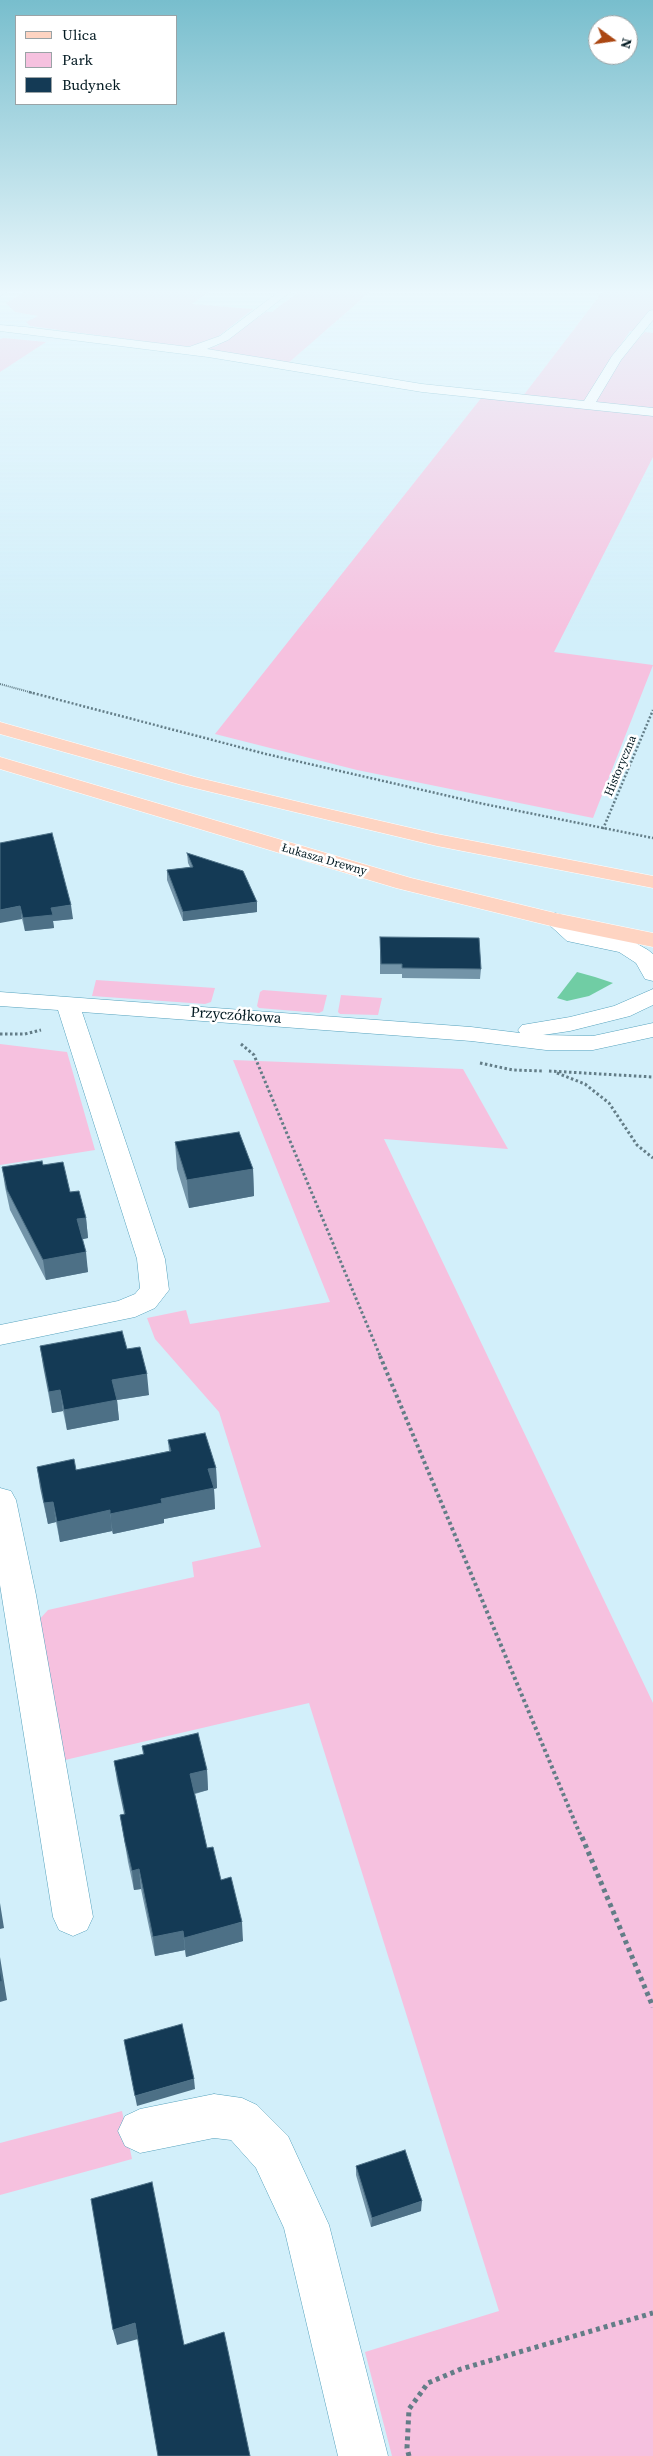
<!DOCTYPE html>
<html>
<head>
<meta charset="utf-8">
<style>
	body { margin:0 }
	#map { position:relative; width:653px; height:2456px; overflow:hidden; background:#d2effa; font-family:"Source Serif 4",serif }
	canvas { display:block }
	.legend { position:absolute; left:15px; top:15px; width:162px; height:90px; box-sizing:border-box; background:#fff; border:1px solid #9aa3a6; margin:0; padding:6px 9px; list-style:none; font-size:15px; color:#021921 }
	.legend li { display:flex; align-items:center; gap:10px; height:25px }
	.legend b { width:25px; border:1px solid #9aa3a6 }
	.north { position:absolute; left:588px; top:15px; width:50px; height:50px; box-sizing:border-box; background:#fff; border:1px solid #9aa3a6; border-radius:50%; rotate:104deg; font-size:14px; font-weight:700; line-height:20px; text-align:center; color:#021921 }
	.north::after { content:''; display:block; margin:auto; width:18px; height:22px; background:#ab4712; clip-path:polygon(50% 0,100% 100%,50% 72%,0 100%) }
</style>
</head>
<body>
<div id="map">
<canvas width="653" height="2456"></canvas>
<ul class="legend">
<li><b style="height:6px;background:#fed4c2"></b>Ulica</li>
<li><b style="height:14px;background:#f6c1df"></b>Park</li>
<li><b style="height:14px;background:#143a55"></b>Budynek</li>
</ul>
<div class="north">N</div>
</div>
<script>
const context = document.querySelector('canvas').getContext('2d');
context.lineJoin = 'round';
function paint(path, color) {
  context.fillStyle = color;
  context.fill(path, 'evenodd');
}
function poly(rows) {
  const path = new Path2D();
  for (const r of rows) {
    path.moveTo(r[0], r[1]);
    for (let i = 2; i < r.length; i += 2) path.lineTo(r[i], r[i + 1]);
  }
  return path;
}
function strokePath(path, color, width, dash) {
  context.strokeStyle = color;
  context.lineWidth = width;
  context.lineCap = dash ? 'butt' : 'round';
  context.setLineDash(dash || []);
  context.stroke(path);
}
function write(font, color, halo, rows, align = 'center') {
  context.font = font + ' "Source Serif 4",serif';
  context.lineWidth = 5;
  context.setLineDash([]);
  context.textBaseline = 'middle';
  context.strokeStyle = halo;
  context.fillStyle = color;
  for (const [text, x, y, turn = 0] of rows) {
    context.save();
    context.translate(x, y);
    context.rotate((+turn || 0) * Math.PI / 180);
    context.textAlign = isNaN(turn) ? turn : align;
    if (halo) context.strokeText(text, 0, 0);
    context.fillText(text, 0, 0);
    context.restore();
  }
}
paint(poly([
	[28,290,211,290,192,304,253,309,210,343,184,347,30,326,26,322,38,316,15,312,6,303],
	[301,290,372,290,286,365,200,350,217,346,266,312,272,312],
	[604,290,653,290,653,308,635,331,630,331,584,401,523,396],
	[645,332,653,333,653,408,592,402,626,351],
	[4,338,46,342,0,372,0,339],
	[482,397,653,413,653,457,554,652,653,665,593,818,357,770,215,734],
	[96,980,215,988,211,1002,205,1004,92,996],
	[263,990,327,995,323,1011,319,1013,259,1008,257,1006,260,992],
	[341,995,382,998,378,1015,340,1014,338,1012],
	[0,1044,67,1052,95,1150,0,1165],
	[233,1060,463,1069,508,1149,384,1139,653,1703,653,2456,392,2456,365,2352,499,2311,309,1703,65,1760,37,1622,48,1610,194,1577,192,1562,261,1547,219,1412,155,1339,147,1318,186,1310,190,1324,330,1302],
	[122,2111,132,2159,0,2195,0,2143]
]), '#f6c1df');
paint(poly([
	[577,972,595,977,613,983,589,996,567,1001,557,998]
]), '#70cda4');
const minor = poly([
	[0,290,10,290,0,296,0,290],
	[281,290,293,290,228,340,207,349,422,384,584,401,612,356,649,311,653,310,653,320,621,360,596,402,653,408,653,416,422,392,208,357,0,331,0,325,25,327,189,347,220,336,281,290],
	[555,913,563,915,582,931,634,942,648,950,653,954,653,981,645,979,636,963,619,952,567,941,544,920,547,915,555,913],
	[653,989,653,1005,630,1016,570,1031,543,1035,593,1036,653,1023,653,1037,593,1050,546,1050,471,1041,82,1012,165,1259,169,1290,155,1308,135,1317,0,1345,0,1325,118,1301,135,1294,140,1288,137,1259,58,1010,0,1006,0,992,471,1027,520,1033,518,1030,522,1025,570,1017,614,1006,653,989],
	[0,1488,11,1491,16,1500,36,1595,93,1917,87,1930,73,1936,59,1930,53,1917,0,1585,0,1488],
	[214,2094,242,2098,257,2105,288,2136,329,2225,388,2456,338,2456,284,2228,256,2168,231,2140,214,2138,140,2153,125,2146,118,2131,125,2116,140,2109,214,2094]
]);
const major = poly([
	[0,722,195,777,316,806,437,834,653,876,653,888,437,846,182,785,0,734,0,722],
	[0,757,411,878,555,913,653,933,653,947,555,927,396,888,0,769,0,757]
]);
strokePath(minor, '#56a2bd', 1);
strokePath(major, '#fff', 1);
strokePath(poly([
	[0,684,33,693]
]), '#637d87', 2, [1, 1]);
strokePath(poly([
	[29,692,266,754,479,803,653,838],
	[603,829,653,710]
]), '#637d87', 2.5, [2, 2]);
strokePath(poly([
	[0,1034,25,1034,41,1030],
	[241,1044,254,1055,381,1358],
	[480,1063,513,1070,543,1071],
	[549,1071,653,1077],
	[557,1073,585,1084,609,1103,637,1145,653,1158]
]), '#637d87', 3, [2.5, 2.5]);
strokePath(poly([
	[380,1356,582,1839]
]), '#637d87', 4, [3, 3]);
strokePath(poly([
	[582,1837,653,2007],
	[409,2456,407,2448,409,2409,428,2383,461,2369,653,2313]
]), '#637d87', 5, [4, 4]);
paint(minor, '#fff');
paint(major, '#fed4c2');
paint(poly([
	[0,843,73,919,53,921,54,928,25,931,22,919],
	[187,853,257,912,183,921,167,880,167,870,190,867,188,863],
	[380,937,481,969,480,979,402,978,402,974,380,974],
	[175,1142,253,1169,254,1196,189,1208,177,1169],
	[43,1165,70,1192,86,1218,88,1238,82,1239,88,1272,46,1280,10,1210,5,1187,2,1167],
	[40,1346,127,1349,149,1395,117,1400,119,1420,67,1430,63,1411,52,1413,43,1366],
	[168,1440,216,1468,217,1488,214,1489,215,1509,164,1519,164,1523,113,1534,112,1531,60,1542,56,1522,48,1524,40,1488,37,1467,76,1470,169,1451],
	[142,1746,207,1770,208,1790,195,1794,207,1848,221,1880,243,1941,186,1957,185,1950,155,1956,141,1889,134,1890,128,1862,120,1815,124,1814,117,1781,114,1761,143,1754],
	[356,2166,421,2211,371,2227,356,2175]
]), '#7394a8');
paint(poly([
	[257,902,257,912,183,921,183,912],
	[71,905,73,919,53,921,54,928,25,931,23,918,51,908],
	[20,906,22,919,0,923,0,910],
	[253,1169,254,1196,189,1208,187,1180],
	[86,1218,88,1238,79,1240,77,1219],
	[86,1252,88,1272,46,1280,43,1260],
	[147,1374,149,1395,117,1400,119,1420,67,1430,64,1410,112,1380],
	[60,1390,63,1411,52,1413,49,1392],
	[216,1468,217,1488,214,1489,215,1509,164,1519,164,1523,113,1534,110,1514,161,1499,208,1469],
	[53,1502,56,1522,48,1524,44,1503],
	[110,1510,112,1531,60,1542,57,1522],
	[207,1770,208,1790,192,1794,190,1774],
	[139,1869,141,1889,134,1890,132,1871],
	[0,1903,4,1928,0,1929],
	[242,1922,243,1941,186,1957,184,1938],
	[183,1931,185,1950,155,1956,153,1937],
	[0,1957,7,2000,0,2002],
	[194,2079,195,2089,137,2106,135,2096],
	[422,2201,421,2211,371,2227,372,2218],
	[135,2323,138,2339,117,2345,113,2330]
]), '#4d7086');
const building = poly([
	[52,833,71,905,51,908,53,915,23,918,20,906,0,910,0,843,52,833],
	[187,853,243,871,257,902,183,912,167,870,193,867,187,853],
	[380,937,479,938,481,969,402,968,402,964,381,964,380,937],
	[239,1132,253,1169,187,1180,175,1142,239,1132],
	[42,1161,43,1165,63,1162,70,1192,79,1191,86,1218,77,1219,86,1252,43,1260,7,1190,2,1167,42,1161],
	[122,1331,127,1349,140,1347,147,1374,112,1380,117,1400,64,1410,60,1390,49,1392,40,1346,122,1331],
	[205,1433,216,1468,208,1469,214,1488,161,1499,162,1503,110,1514,110,1510,57,1522,53,1502,44,1503,37,1467,74,1459,76,1470,171,1451,168,1440,205,1433],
	[198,1733,207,1770,190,1774,207,1848,213,1847,221,1880,231,1877,242,1922,184,1938,183,1931,153,1937,139,1869,132,1871,125,1842,120,1815,125,1814,114,1761,144,1754,142,1746,198,1733],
	[0,1968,2,1981,0,1982,0,1968],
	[182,2024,194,2079,135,2096,124,2040,182,2024],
	[405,2150,422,2201,372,2218,356,2166,405,2150],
	[152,2182,184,2345,224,2332,250,2456,158,2456,135,2323,113,2330,91,2199,152,2182]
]);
paint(building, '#143a55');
strokePath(building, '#4d7086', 1);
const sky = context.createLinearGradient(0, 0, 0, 634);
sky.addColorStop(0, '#78becd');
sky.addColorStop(0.46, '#ebf8fd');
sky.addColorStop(1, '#ebf8fd00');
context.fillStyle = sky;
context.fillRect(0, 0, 653, 634);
write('12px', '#021921', '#fff', [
	["Historyczna",621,766,-67],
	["Łukasza Drewny",324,860,16]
]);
write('15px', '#021921', '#fff', [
	["Przyczółkowa",236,1016,4]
]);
</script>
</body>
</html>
